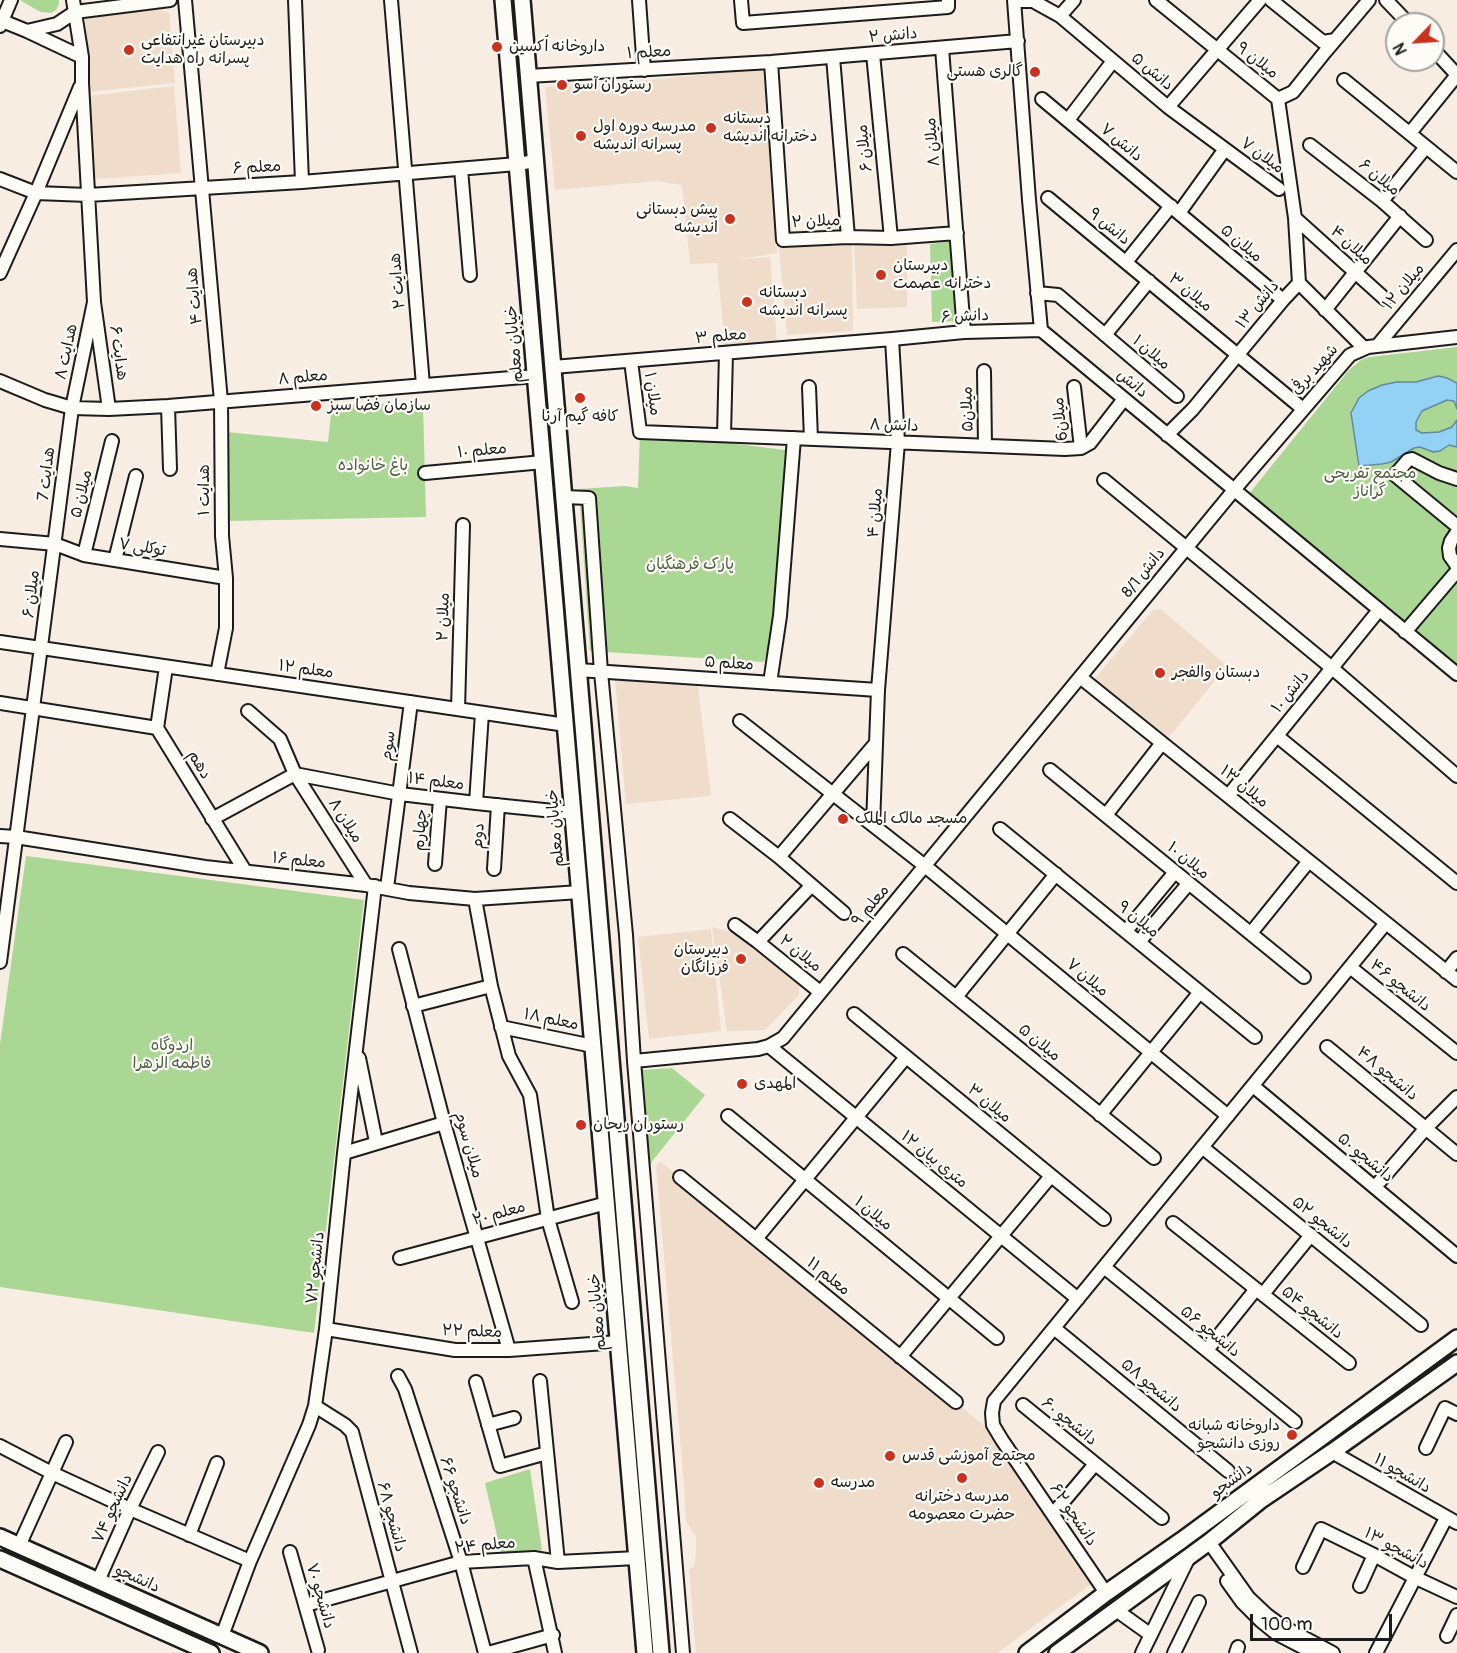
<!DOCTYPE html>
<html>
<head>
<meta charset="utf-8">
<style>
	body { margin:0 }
	#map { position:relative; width:1457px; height:1653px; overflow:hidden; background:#f7ede3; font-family:Pangolin,sans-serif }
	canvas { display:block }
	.north { position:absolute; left:1385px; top:12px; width:60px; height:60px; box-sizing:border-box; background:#fdfcf7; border:2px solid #a3a29f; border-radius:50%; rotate:245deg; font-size:16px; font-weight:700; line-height:24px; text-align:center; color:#1c1c1c }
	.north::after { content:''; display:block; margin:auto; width:21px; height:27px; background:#c8321e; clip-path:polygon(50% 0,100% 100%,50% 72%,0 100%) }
	.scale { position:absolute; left:1250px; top:1614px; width:142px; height:27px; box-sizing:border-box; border:3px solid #1c1c1c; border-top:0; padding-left:8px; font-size:18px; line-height:21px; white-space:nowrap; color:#1c1c1c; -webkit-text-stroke:4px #fdfcf7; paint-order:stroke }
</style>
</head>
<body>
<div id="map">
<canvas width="1457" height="1653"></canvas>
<div class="north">N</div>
<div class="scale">100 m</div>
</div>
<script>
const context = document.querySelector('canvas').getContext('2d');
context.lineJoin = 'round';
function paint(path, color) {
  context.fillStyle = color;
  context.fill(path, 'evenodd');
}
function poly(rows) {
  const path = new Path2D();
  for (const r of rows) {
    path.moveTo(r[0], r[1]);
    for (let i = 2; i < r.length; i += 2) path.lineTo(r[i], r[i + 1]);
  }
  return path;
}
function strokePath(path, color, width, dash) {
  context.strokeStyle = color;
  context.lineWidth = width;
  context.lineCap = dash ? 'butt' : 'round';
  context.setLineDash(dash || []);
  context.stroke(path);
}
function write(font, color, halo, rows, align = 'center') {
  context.font = font + ' Pangolin,"Playpen Sans Arabic",sans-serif';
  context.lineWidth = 4.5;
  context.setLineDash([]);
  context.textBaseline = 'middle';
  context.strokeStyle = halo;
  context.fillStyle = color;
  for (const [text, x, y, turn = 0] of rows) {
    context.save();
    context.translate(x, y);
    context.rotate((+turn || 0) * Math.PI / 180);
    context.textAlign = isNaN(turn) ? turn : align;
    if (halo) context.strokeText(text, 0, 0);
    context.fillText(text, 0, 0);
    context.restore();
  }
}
paint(poly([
	[163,10,169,13,175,83,88,92,85,17],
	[758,69,765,72,777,253,734,260,770,257,777,342,725,346,717,263,690,264,682,185,657,181,555,190,545,87,649,80],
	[174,86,181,173,94,179,88,96],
	[854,242,907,243,907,307,857,309],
	[852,245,853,331,787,335,779,248],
	[1161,609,1227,666,1160,748,1093,681,1153,610],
	[697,678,711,796,626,804,615,680],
	[712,927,732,932,799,985,799,995,765,1030,727,1031],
	[711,929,721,1031,649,1039,638,937],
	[660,1161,798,1278,801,1276,999,1438,1094,1582,997,1653,696,1653,689,1569,694,1566,696,1554,696,1535,693,1534,690,1527,686,1522,684,1485,656,1166]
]), '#f0dccb');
paint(poly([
	[20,0,59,0,59,4,56,10,51,13,40,12],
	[954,241,957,321,932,322,930,244],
	[1457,347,1457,667,1248,495,1349,370,1362,359,1370,357],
	[423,403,426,517,226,521,226,432,328,442,332,405],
	[640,432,793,451,780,616,764,662,590,651,579,489,625,486,638,488],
	[26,856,364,900,314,1333,0,1287,0,1044],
	[672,1068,705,1095,650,1164,642,1070],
	[530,1469,542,1550,501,1553,485,1483]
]), '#abd795');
const water = poly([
	[1438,376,1447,378,1457,383,1457,409,1454,401,1447,400,1422,411,1416,422,1416,430,1422,433,1439,432,1452,427,1457,420,1457,447,1449,445,1440,451,1433,452,1420,447,1414,448,1391,462,1382,464,1359,466,1351,413,1359,398,1368,391,1382,385,1397,382,1416,382,1438,376]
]);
paint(water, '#93d2f4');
strokePath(water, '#63899e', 1.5);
const minor = poly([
	[73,0,82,57,82,83,94,302,109,409],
	[185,0,221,401,222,536,226,578,226,628,217,674],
	[295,0,302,182],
	[391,0,423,385],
	[639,0,644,70],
	[741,0,743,23,948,7,948,0],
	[1014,0,1029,200,1041,330,1457,674],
	[1156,0,1278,99],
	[1271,0,1323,42,1335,40],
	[1386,0,1409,24],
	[1014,1,1033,1,1060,16,1168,107,1279,189],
	[1060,16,1074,0],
	[0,20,27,31,57,24,75,12,170,0],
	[0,26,11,0],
	[27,31,82,57],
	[942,48,964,332],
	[873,54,891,238],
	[833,57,848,237],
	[771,62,783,240,848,237,891,238,957,233],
	[528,76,771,62,1018,41],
	[1344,80,1457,172],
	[1042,99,1283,300],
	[1278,99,1293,92,1325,52,1369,0],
	[1168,107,1260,0],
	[1068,120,1113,61],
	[1410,133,1457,75,1433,49],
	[1310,145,1382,201,1426,240],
	[461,169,470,275],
	[0,179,36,193,88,195,302,182,517,164,536,161],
	[1048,198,1303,409],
	[1382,201,1426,147],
	[1179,213,1225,149],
	[1295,218,1385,299],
	[1126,262,1171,206],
	[0,273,36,193,80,87],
	[1299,283,1364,348],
	[1037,293,1058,295,1177,396],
	[1325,310,1400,216],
	[1105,335,1149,281],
	[1377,346,1457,250],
	[631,361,640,432,1065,449,1081,448,1090,443,1124,399],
	[553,367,892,339,964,332,1041,330],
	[984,371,985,446],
	[0,381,45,400,72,408,109,409,168,406,536,376],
	[809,387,811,439],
	[1074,387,1081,448],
	[168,406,170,469],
	[724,435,726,353],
	[1167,435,1193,409,1283,300,1299,283,1295,218,1278,99],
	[425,473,543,462],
	[1457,479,1439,473,1412,459,1408,460,1395,475,1457,526],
	[1104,480,1332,668,1457,776],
	[564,497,589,498,601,672,626,935,634,1061,683,1653],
	[1457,532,1451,541,1449,548,1450,556,1457,566],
	[0,539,55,544,84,555,226,578],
	[84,555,112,441],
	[115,560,136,476],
	[1405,632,1457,571],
	[0,642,566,725],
	[166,667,157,728,245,871],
	[578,670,878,690],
	[1080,677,1457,980],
	[770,683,780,616,794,438],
	[0,703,157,728],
	[458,709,463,525],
	[248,711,280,739,295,774,366,885],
	[740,721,925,866,1228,1116],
	[1277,736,1457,883],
	[1050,770,1304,977],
	[295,774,400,794,476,803,573,813],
	[1228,796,1379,610],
	[476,803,482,713],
	[1106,815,1162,743],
	[212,819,295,774],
	[730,819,779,857,844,913],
	[873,825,878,690,898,442,892,339],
	[1000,829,1255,1037],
	[0,836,16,837,205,867,366,885,409,893,475,899,580,892],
	[779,857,876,743],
	[435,864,440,799],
	[494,869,498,805],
	[387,888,411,702],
	[475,899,491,986,509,1056,530,1095,548,1219,572,1302],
	[735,925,758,942,820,992],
	[1126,931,1175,872],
	[1251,933,1309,861],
	[758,942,811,886],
	[1139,942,1189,883],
	[399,949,444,1123,509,1350],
	[903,954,1154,1158],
	[0,962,72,408,94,302],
	[1350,967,1457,1053],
	[1446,972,1457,958],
	[956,997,1056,874],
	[413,1006,491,986],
	[854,1014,1104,1219],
	[501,1027,593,1046],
	[769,1046,1078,1299],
	[1327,1047,1457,1154],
	[359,1058,376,1142],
	[634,1061,758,1049,769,1046,783,1038,1234,490,1350,355,1368,347,1457,337],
	[1253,1086,1457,1256],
	[1100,1115,1200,992],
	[728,1116,997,1338],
	[1202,1147,1421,1325],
	[344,1153,444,1123],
	[680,1177,956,1402],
	[1375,1187,1426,1128,1457,1097],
	[1173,1223,1349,1363],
	[756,1239,906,1057],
	[400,1258,607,1203],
	[1104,1267,1295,1422],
	[1263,1294,1311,1235],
	[1054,1328,1228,1471],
	[326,1329,455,1350,509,1350,619,1342],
	[1207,1350,1256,1289],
	[900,1357,1051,1176],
	[398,1376,405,1389,461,1562,485,1653],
	[540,1381,558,1562],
	[476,1382,500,1466,547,1453],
	[1023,1405,1162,1518],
	[315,1406,345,1425,352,1432,411,1653],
	[488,1425,514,1418],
	[0,1446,52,1473,130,1509,250,1561],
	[1426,1448,1445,1408,1457,1414],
	[1332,1452,1457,1523],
	[1053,1514,1095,1464],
	[189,1535,217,1463],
	[1209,1542,1248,1597,1267,1615,1282,1626,1333,1653],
	[19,1546,66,1442],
	[290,1552,318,1650],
	[534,1558,555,1653],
	[1303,1567,1321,1529,1374,1555,1414,1577,1457,1597],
	[98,1581,130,1509,158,1452],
	[1227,1581,1242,1602,1261,1621,1277,1634,1314,1653],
	[1360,1586,1374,1555],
	[1106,1593,1002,1440,993,1425,992,1413,994,1401,1386,923],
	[306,1605,461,1562,534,1558,558,1562,637,1558],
	[1116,1610,1151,1635],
	[222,1636,250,1561,309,1425,315,1406,326,1329,344,1153,375,886],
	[1447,1636,1457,1615],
	[488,1653,553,1635],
	[1142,1653,1189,1557],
	[1174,1653,1199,1602],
	[1236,1653,1238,1647],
	[1376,1653,1446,1518]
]);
const major = poly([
	[503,0,645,1653],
	[522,0,661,1653],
	[0,1537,260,1653],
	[0,1559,211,1653],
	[1027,1653,1106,1593,1182,1540,1457,1338],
	[1057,1653,1209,1542,1261,1500,1332,1452,1457,1363]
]);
strokePath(minor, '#1c1c1c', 16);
strokePath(major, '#1c1c1c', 20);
strokePath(minor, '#fdfcf7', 12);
strokePath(major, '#fdfcf7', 15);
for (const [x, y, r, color] of [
	[497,47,6,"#c8321e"],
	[129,50,6,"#c8321e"],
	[1035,72,6,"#c8321e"],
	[562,85,6,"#c8321e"],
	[711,128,6,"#c8321e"],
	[581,136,6,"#c8321e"],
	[730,219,6,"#c8321e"],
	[881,275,6,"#c8321e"],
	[747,302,6,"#c8321e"],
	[580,398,6,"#c8321e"],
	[316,406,6,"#c8321e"],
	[1160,673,6,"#c8321e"],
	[843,819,6,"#c8321e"],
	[741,959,6,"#c8321e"],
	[742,1084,6,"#c8321e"],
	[581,1125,6,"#c8321e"],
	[1292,1435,6,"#c8321e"],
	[890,1456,6,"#c8321e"],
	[962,1478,6,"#c8321e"],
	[819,1483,6,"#c8321e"]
]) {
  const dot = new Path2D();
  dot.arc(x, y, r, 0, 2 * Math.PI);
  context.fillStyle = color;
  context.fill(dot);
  strokePath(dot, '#fdfcf7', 2);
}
write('16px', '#1c1c1c', '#fdfcf7', [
	["دانش ۲",893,36,-5],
	["معلم ۱",649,53,-3],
	["میلان ۹",1257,61,38],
	["دانش ۵",1152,72,40],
	["میلان ۸",933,142,-95],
	["دانش ۷",1121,143,40],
	["میلان ۶",865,148,-96],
	["میلان ۷",1262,156,36],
	["معلم ۶",257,168,-3],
	["میلان ۶",1379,178,39],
	["میلان ۲",816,222,-3],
	["دانش ۹",1109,227,39],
	["میلان ۵",1241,244,40],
	["میلان ۴",1351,246,42],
	["هدایت ۲",398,281,-95],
	["میلان ۱۲",1404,287,-50],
	["میلان ۳",1190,293,39],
	["هدایت ۴",195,296,-95],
	["دانش ۱۳",1258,305,-50],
	["دانش ۶",965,317,-3],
	["معلم ۳",721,337,-5],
	["خیابان معلم",515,344,-95],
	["هدایت ۸",67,352,-78],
	["هدایت ۶",118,353,82],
	["میلان ۱",1151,353,40],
	["شهید برفی",1315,370,-48],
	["معلم ۸",303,378,-5],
	["دانش",1132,384,40],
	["میلان ۱",652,394,82],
	["میلان۵",968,409,-91],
	["میلان6",1061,419,-96],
	["دانش ۸",894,426,2],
	["معلم ۱۰",482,451,-5],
	["هدایت 7",47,474,-83],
	["هدایت ۱",205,490,-90],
	["میلان ۵",82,494,-76],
	["میلان ۴",876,513,-85],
	["توکلی ۷",142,548,9],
	["دانش 8/1",1144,573,-51],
	["میلان ۶",32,594,-83],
	["میلان ۲",444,617,-88],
	["معلم ۵",729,664,4],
	["معلم ۱۲",306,670,8],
	["دانش ۱۰",1291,692,-51],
	["سوم",389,746,-83],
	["دهم",199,765,59],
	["معلم ۱۴",436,782,7],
	["میلان ۱۳",1244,787,39],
	["میلان ۸",345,821,57],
	["خیابان معلم",556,828,-95],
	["چهارم",421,830,-86],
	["دوم",479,836,-86],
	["معلم ۱۶",299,861,6],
	["میلان ۱۰",1188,861,39],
	["معلم ۹",871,906,-50],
	["میلان ۹",1138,920,39],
	["میلان ۲",800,954,39],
	["میلان ۷",1087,978,40],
	["دانشجو ۴۶",1400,986,39],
	["معلم ۱۸",551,1020,12],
	["میلان ۵",1039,1043,39],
	["دانشجو ۴۸",1387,1074,40],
	["میلان ۳",989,1104,39],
	["میلان سوم",468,1145,74],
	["دانشجو ۵۰",1365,1158,40],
	["۱۲ متری بیان",934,1160,39],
	["معلم ۲۰",499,1214,-15],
	["میلان ۱",873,1214,39],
	["دانشجو ۵۲",1322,1223,39],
	["دانشجو ۷۲",316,1268,-84],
	["معلم ۱۱",828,1277,39],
	["خیابان معلم",598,1312,-95],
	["دانشجو ۵۴",1312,1313,39],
	["معلم ۲۲",472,1332,2],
	["دانشجو ۵۶",1210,1332,39],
	["دانشجو ۵۸",1151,1386,40],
	["دانشجو ۶۰",1069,1422,39],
	["دانشجو ۱۱",1402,1474,30],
	["دانشجو",1232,1481,-36],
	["دانشجو ۶۶",455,1491,72],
	["دانشجو ۷۴",113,1509,-65],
	["دانشجو ۶۲",1073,1515,56],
	["دانشجو ۶۸",391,1517,75],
	["معلم ۲۴",485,1546,-5],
	["دانشجو ۱۳",1396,1549,28],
	["دانشجو",137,1579,24],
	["دانشجو ۷۰",320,1596,74]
]);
write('16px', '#1c1c1c', '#fdfcf7', [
	["دبیرستان غیرانتفاعی",141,41],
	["پسرانه راه هدایت",141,59],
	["داروخانه اُکسین",509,47],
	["گالری هستی",1023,72,"right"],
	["رستوران آسو",574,85],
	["دبستانه",723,119],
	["دخترانه اندیشه",723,137],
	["مدرسه دوره اول",593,127],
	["پسرانه اندیشه",593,145],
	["پیش دبستانی",718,210,"right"],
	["اندیشه",718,228,"right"],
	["دبیرستان",893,266],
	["دخترانه عصمت",893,284],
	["دبستانه",759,293],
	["پسرانه اندیشه",759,311],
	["سازمان فضا سبز",328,406],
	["کافه گیم آرنا",580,417,"center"],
	["دبستان والفجر",1172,673],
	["مسجد مالک الملک",855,819],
	["دبیرستان",729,950,"right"],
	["فرزانگان",729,968,"right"],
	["المهدی",754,1084],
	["رستوران ریحان",593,1125],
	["داروخانه شبانه",1280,1426,"right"],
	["روزی دانشجو",1280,1444,"right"],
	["مجتمع آموزشی قدس",902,1456],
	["مدرسه",831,1483],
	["مدرسه دخترانه",962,1497,"center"],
	["حضرت معصومه",962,1515,"center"]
], 'left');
write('16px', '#4e5d46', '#fdfcf7', [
	["باغ خانواده",373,466],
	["مجتمع تفریحی",1370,474],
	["گراناز",1370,492],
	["پارک فرهنگیان",690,565],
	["اردوگاه",172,1046],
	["فاطمه الزهرا",172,1064]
]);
</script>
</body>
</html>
